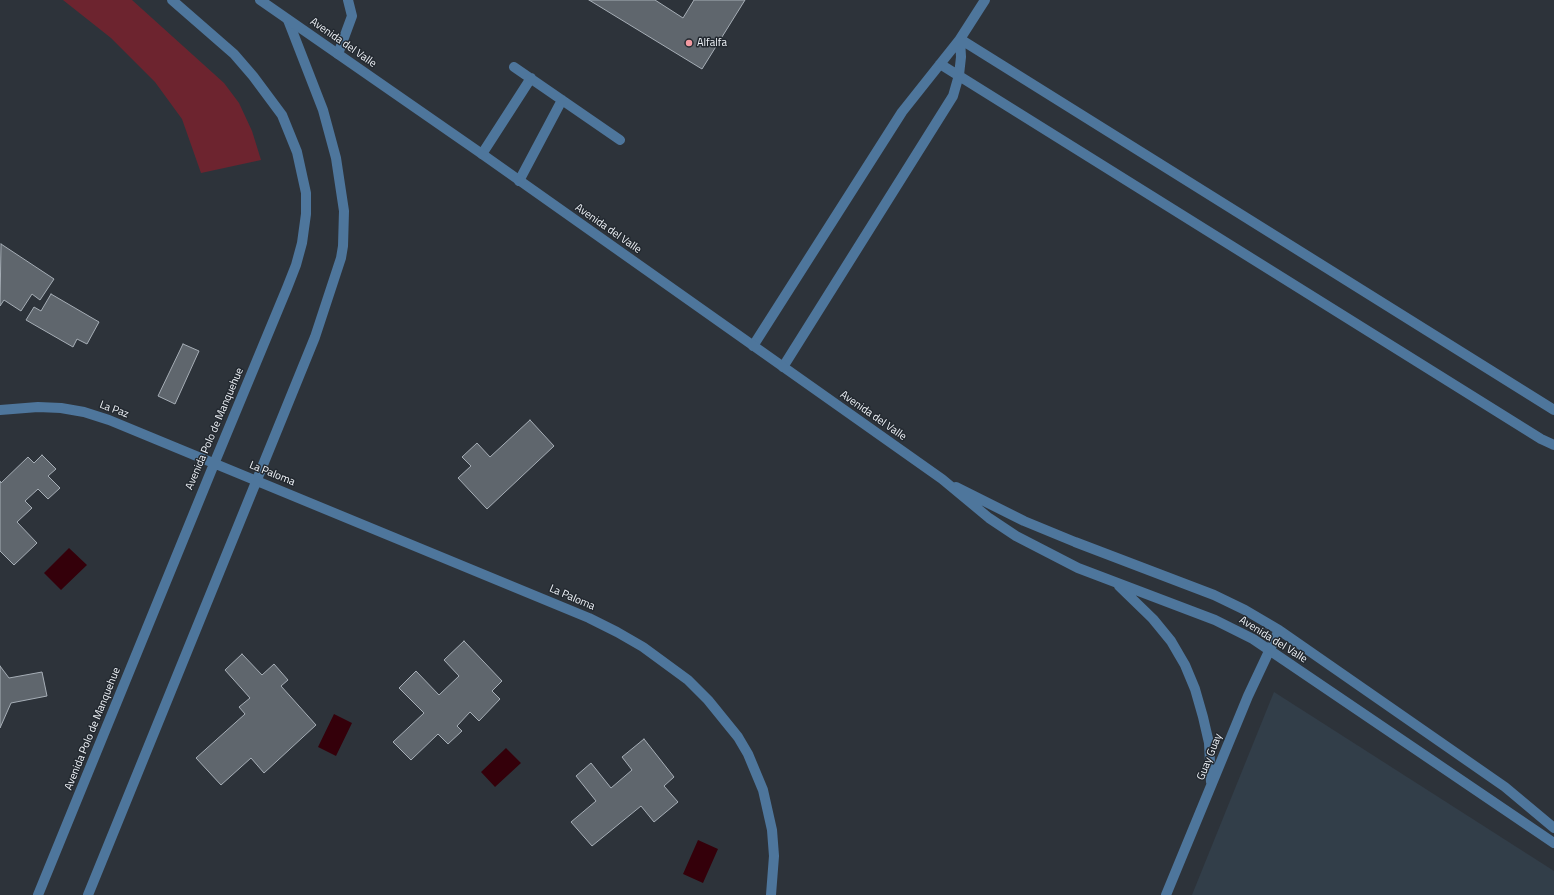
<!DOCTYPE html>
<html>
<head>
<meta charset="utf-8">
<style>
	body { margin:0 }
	canvas { display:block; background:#2d333a }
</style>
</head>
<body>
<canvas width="1554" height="895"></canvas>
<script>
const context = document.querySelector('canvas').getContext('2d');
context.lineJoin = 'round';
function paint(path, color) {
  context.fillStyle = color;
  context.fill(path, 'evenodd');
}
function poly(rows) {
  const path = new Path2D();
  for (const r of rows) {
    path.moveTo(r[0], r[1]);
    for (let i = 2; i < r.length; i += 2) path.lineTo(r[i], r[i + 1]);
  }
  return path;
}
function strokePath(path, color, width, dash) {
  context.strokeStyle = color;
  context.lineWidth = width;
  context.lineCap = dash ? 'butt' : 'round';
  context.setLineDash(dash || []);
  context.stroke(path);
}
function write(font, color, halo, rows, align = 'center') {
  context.font = font + ' "Titillium Web",sans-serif';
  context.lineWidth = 3;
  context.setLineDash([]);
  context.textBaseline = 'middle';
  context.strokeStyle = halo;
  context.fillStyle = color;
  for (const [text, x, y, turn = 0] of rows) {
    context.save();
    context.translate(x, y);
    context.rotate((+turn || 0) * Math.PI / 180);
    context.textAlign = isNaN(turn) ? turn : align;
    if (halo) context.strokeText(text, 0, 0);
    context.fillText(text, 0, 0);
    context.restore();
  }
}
paint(poly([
	[1274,692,1554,871,1554,895,1192,895]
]), '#323e49');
paint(poly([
	[63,0,132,0,224,83,239,103,252,131,261,160,201,173,182,119,155,82,111,38]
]), '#6d242f');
paint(poly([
	[69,548,87,565,61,590,44,573],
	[334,714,352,723,336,756,318,747],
	[506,748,521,763,495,787,481,772],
	[698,840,718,849,703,883,683,874]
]), '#34000a');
const building = poly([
	[589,0,655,0,683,18,694,0,745,0,702,69,589,0],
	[1,244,54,279,40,300,32,294,21,311,4,300,0,306,1,244],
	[51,294,99,322,87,344,77,339,73,347,26,320,34,307,41,311,51,294],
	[183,344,199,351,175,404,158,396,183,344],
	[530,420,554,446,487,509,458,478,471,466,462,457,477,443,490,457,530,420],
	[42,455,56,469,48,476,60,488,48,499,38,489,25,501,32,508,17,522,37,543,14,565,0,551,0,481,1,483,28,457,34,463,42,455],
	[464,641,502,681,492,691,500,699,479,721,470,712,457,726,462,731,448,744,438,734,411,760,393,742,424,713,399,688,416,671,439,695,459,676,444,660,464,641],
	[242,654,262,675,274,664,288,680,281,686,316,725,264,773,251,758,221,785,196,758,245,714,239,707,250,698,225,670,242,654],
	[0,666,9,678,42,672,47,696,11,703,0,728,0,666],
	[644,739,674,777,664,786,678,802,654,822,641,806,592,846,571,822,596,801,576,776,591,763,611,788,632,770,622,757,644,739]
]);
paint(building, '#5f666d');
strokePath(building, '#a6aeb6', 1);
strokePath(poly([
	[338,54,352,16,348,0],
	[514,67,620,140],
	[482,154,531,78],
	[519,181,562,100]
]), '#4e769c', 10);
strokePath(poly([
	[960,39,1554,410],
	[940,64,1541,439,1554,445],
	[753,346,902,112,960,39,985,0],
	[783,367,953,96,959,75,961,57,960,39],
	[0,410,38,407,61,408,84,412,109,420,589,618,617,632,643,647,688,680,708,700,738,737,748,754,763,790,772,830,774,856,771,895],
	[38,895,214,464,287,288,296,265,302,243,306,214,306,193,297,152,282,115,253,76,234,54,172,0],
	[88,895,315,337,341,258,343,246,344,211,336,158,323,110,288,20]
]), '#4e769c', 10);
strokePath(poly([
	[260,0,482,154,942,479,989,518,1016,536,1078,568,1215,620,1253,639,1554,843],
	[956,487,1024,521,1075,542,1214,595,1245,610,1279,630,1505,787,1554,828],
	[1119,586,1153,619,1171,641,1185,665,1195,689,1203,717,1209,743,1211,782],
	[1166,895,1248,696,1279,630]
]), '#4e769c', 10);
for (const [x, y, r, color] of [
	[689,43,4,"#f49aa1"]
]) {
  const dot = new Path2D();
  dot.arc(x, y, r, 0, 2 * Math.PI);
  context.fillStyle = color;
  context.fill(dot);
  strokePath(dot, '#232930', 1.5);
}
write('11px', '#f1f5fa', '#232930', [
	["Avenida del Valle",343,43,35],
	["Avenida del Valle",608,229,35],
	["La Paz",114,410,20],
	["Avenida del Valle",873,416,35],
	["Avenida Polo de Manquehue",215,429,-67],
	["La Paloma",272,474,22],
	["La Paloma",572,598,23],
	["Avenida del Valle",1273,640,32],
	["Avenida Polo de Manquehue",93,729,-68],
	["Guay Guay",1210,757,-68]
]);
write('11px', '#f1f5fa', '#232930', [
	["Alfalfa",697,43]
], 'left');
</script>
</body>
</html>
